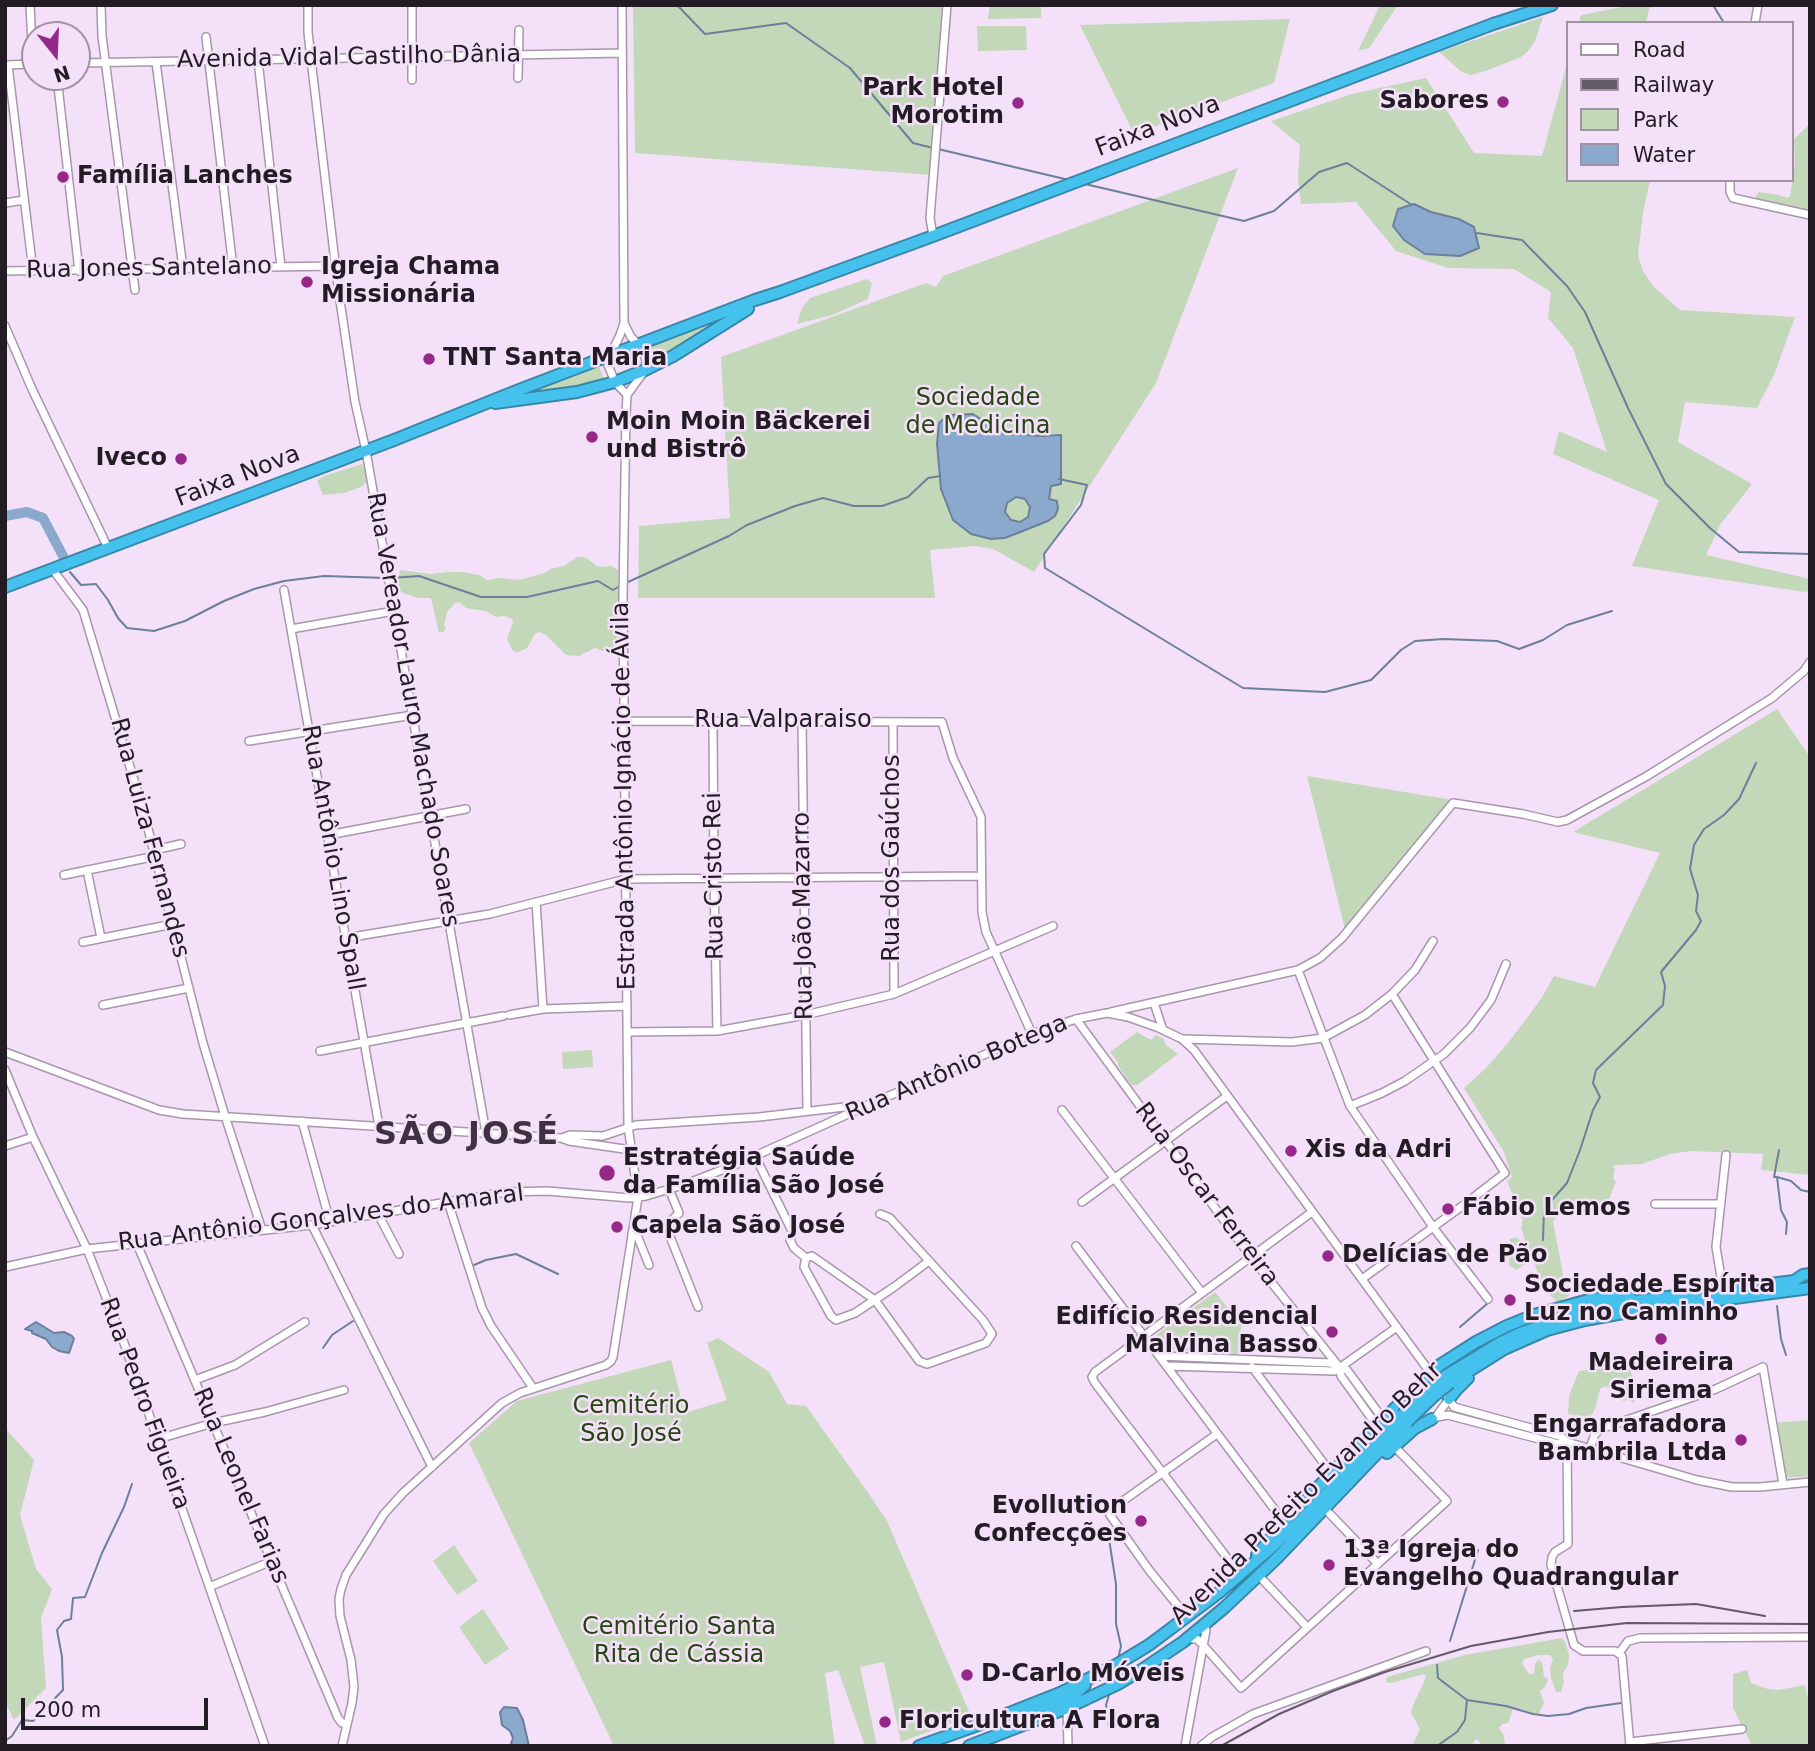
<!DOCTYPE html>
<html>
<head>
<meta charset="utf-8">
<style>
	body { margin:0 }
	#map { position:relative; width:1815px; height:1751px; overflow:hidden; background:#f4e0f8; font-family:"DejaVu Sans",sans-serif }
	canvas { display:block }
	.frame { position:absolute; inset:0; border:7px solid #231c25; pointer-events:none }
	.legend { position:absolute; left:1566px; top:21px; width:228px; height:161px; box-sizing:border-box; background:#f4e0f8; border:2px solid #a092a4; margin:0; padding:9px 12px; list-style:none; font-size:21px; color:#231c25 }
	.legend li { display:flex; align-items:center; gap:14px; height:35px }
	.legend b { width:35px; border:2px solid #a092a4 }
	.north { position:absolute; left:21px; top:21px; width:70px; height:70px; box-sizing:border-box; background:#f4e0f8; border:2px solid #a092a4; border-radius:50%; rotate:162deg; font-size:19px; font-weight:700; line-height:28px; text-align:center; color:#231c25 }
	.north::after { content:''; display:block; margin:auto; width:24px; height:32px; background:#962889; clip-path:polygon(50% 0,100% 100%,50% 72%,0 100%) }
	.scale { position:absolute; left:21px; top:1698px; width:187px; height:32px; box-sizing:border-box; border:4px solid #231c25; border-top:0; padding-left:9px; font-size:21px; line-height:24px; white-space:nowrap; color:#231c25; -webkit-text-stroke:5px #f4e0f8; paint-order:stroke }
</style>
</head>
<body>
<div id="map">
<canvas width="1815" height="1751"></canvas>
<div class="frame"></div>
<ul class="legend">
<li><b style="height:9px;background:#fff"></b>Road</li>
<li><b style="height:9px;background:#645967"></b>Railway</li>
<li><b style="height:19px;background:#c3d8b9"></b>Park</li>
<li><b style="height:19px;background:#8ba9cd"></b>Water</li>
</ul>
<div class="north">N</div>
<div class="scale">200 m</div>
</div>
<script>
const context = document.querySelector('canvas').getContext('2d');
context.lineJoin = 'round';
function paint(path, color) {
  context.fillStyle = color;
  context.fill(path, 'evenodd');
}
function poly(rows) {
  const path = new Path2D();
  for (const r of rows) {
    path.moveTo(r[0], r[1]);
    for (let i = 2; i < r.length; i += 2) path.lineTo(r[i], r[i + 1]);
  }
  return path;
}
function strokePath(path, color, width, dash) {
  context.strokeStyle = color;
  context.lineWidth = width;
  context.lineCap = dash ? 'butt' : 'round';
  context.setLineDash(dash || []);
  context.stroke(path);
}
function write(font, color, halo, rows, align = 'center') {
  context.font = font + ' "DejaVu Sans",sans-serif';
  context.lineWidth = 5;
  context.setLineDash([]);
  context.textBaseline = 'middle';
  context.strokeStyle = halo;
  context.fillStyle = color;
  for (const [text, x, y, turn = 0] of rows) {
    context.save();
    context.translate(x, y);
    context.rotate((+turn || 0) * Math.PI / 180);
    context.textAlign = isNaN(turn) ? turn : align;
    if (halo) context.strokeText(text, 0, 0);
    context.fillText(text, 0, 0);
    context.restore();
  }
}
paint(poly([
	[633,5,945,5,931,175,635,153],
	[990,5,1041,5,1041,18,988,19],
	[1380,5,1398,5,1369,48,1358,51],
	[1632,5,1650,5,1646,23,1579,23,1581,15],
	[1543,17,1535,41,1529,50,1521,57,1488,70,1471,75,1462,72,1439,52],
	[1290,19,1274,83,1134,134,1080,25],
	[1026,26,1027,50,978,51,977,26],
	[1568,60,1568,180,1650,180,1643,213,1638,255,1643,271,1654,287,1680,310,1795,317,1774,375,1757,408,1685,402,1678,442,1752,484,1720,525,1706,555,1810,579,1810,591,1805,592,1632,566,1659,500,1553,454,1559,431,1607,452,1573,348,1548,318,1551,292,1514,269,1448,268,1396,251,1356,202,1301,204,1298,179,1300,145,1271,121,1352,94,1426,78,1474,153,1542,156],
	[1810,124,1810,211,1756,199,1756,196,1759,192,1779,195,1787,198,1790,196,1795,163,1794,139],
	[1238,168,1156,383,1034,572,993,549,975,546,930,550,935,598,638,598,639,526,730,518,721,357,926,283,936,287,943,276],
	[867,279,872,283,868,299,832,315,797,324,802,308,810,298],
	[735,312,696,340,650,363,650,358,646,348,706,325],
	[599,366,605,381,554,393,507,400],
	[362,464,365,470,367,481,361,487,344,493,323,495,317,481,324,476],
	[578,557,584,557,588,559,598,567,611,566,618,570,620,606,616,622,619,643,613,648,609,647,607,650,603,651,595,648,579,656,566,655,546,635,539,632,535,634,527,648,519,652,515,652,512,650,507,639,513,622,512,619,504,616,496,617,486,611,466,608,459,602,455,603,447,612,444,625,446,629,443,632,439,633,431,598,418,598,400,592,398,584,400,570,431,574,448,572,462,572,479,575,487,580,500,578,519,580,545,573,550,569,564,566],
	[1777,709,1810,757,1810,1175,1761,1170,1763,1154,1691,1151,1670,1154,1642,1164,1615,1165,1613,1167,1615,1169,1613,1179,1616,1182,1610,1196,1609,1212,1600,1213,1587,1203,1558,1216,1553,1221,1563,1275,1569,1296,1557,1302,1541,1285,1534,1261,1525,1264,1517,1270,1509,1266,1510,1239,1516,1237,1522,1242,1525,1240,1521,1227,1523,1221,1507,1181,1512,1177,1504,1152,1464,1088,1486,1068,1508,1043,1541,999,1554,976,1595,987,1660,853,1573,832],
	[1307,776,1453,800,1345,929],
	[1137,1032,1151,1040,1156,1035,1164,1039,1166,1045,1178,1054,1136,1086,1135,1084,1133,1086,1126,1078,1118,1065,1118,1062,1110,1052],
	[592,1050,593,1067,563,1069,562,1052],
	[1215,1292,1237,1319,1242,1320,1238,1354,1167,1350,1156,1335],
	[718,1338,769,1372,787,1404,806,1406,869,1494,887,1521,971,1716,901,1742,884,1662,860,1667,877,1746,865,1746,838,1670,825,1673,835,1746,614,1746,469,1443,517,1401,671,1360,685,1413,727,1400,707,1343],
	[1634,1353,1640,1353,1640,1356,1633,1362,1631,1372,1633,1377,1630,1381,1635,1401,1633,1403,1630,1400,1624,1401,1615,1398,1610,1388,1605,1386,1600,1389,1595,1409,1590,1418,1568,1414,1569,1396,1579,1371,1622,1365,1630,1360],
	[1810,1420,1810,1476,1784,1478,1775,1423],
	[5,1428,34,1460,20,1515,36,1569,52,1589,41,1618,46,1688,14,1720,5,1702],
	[454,1545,478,1581,457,1595,433,1561],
	[483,1609,509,1649,485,1665,459,1627],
	[1562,1638,1565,1641,1569,1655,1568,1665,1563,1673,1564,1683,1561,1692,1556,1692,1551,1678,1550,1668,1553,1659,1550,1655,1539,1655,1524,1659,1522,1664,1530,1675,1534,1673,1535,1664,1538,1660,1542,1662,1544,1677,1548,1679,1545,1687,1540,1691,1544,1703,1538,1715,1518,1708,1513,1709,1508,1723,1502,1724,1499,1728,1504,1736,1505,1746,1480,1746,1480,1742,1476,1739,1473,1743,1474,1746,1412,1746,1420,1729,1411,1713,1412,1708,1426,1677,1424,1674,1391,1683,1386,1682,1387,1677,1465,1655],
	[1747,1670,1751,1683,1768,1689,1778,1690,1805,1685,1810,1708,1810,1746,1752,1746,1733,1708,1733,1674]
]), '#c3d8b9');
const water = poly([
	[1414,204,1431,212,1459,219,1474,227,1479,248,1460,256,1425,254,1404,240,1393,226,1398,209,1414,204],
	[973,414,1004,434,1042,436,1061,435,1061,484,1051,486,1049,499,1057,501,1058,509,1055,516,1048,521,1005,538,991,539,971,534,953,520,941,489,937,444,939,423,948,415,973,414],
	[1016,497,1025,499,1030,507,1028,517,1020,522,1011,520,1005,512,1007,503,1016,497],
	[36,1322,54,1333,64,1332,72,1336,74,1339,69,1353,59,1351,52,1347,46,1339,32,1333,32,1331,25,1329,36,1322],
	[504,1707,517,1708,523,1720,529,1746,513,1746,511,1743,513,1738,510,1731,502,1725,500,1712,504,1707]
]);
paint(water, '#8ba9cd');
strokePath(water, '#6c7f9b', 2);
strokePath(poly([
	[677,5,705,34,786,23,850,68,913,143,933,148],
	[1713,5,1724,23],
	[938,149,1069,180],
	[1085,184,1244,221,1274,211,1319,172,1347,163,1412,205],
	[1477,233,1522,240,1567,286,1585,312,1628,408,1666,484,1711,529,1739,552,1810,554],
	[1059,479,1087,485,1081,505,1044,554,1045,568,1243,688,1325,692,1371,680,1401,650,1415,641,1443,639,1497,641,1519,649,1543,640,1567,625,1612,611],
	[70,572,81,585,96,584,108,600,118,618,127,628,154,631,185,621,224,601,254,589,284,581,324,576,387,578],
	[392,578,419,576,481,597,527,597,598,581,613,590,620,586],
	[628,582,729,536,747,525,795,506,823,498,854,506,882,506,908,497,928,478,940,476],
	[1779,1150,1774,1177,1777,1177,1781,1210,1787,1222,1786,1234],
	[1777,1177,1791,1181,1801,1190,1810,1192],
	[1543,1240,1544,1209,1567,1183,1580,1150,1593,1110,1600,1097,1593,1083,1596,1070,1663,1005,1665,986,1661,972,1696,930,1701,921,1696,911,1698,895,1690,869,1694,845,1704,829,1724,815,1739,799,1756,763],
	[474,1265,486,1260,516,1254,558,1274],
	[1777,1306,1781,1339,1786,1355],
	[1460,1327,1488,1303],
	[323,1348,332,1335,353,1321],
	[1109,1539,1116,1584,1116,1624,1121,1646,1118,1659],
	[1450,1641,1478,1550],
	[1437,1665,1438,1678,1467,1700,1465,1720,1457,1732,1437,1746],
	[1112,1682,1115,1671],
	[1109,1695,1106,1705,1109,1728],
	[1467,1700,1506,1706,1533,1714,1548,1716,1569,1714,1586,1708,1621,1703],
	[5,1741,12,1736,22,1720,33,1721,63,1690,62,1657,57,1630,64,1621,71,1619,73,1598,85,1597,102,1553,124,1507,132,1484]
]), '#6c7f9b', 2);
strokePath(poly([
	[5,516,27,512,43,518,63,556]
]), '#8ba9cd', 10);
const minor = poly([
	[30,5,33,64],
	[101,5,102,36,135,290],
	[308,5,308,32,311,59,338,287,355,402,366,451,486,1133],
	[622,5,624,323,620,335,610,356,608,365,615,382,627,395],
	[1755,23,1758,5],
	[206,37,233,268],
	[258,60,281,267],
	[156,62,183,268],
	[77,63,622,53],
	[5,65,35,64],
	[8,65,33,271],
	[57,77,79,271],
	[518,78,519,30],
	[412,80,412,5],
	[1730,180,1730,192,1733,198,1810,215],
	[5,203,24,200],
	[933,236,930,218,947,5],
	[5,271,336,266],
	[5,326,32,389,108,548],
	[53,570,83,610,145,817,203,1043,225,1116,262,1230],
	[284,590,379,1126],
	[291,629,394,611],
	[624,721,942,722,953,758,981,817,982,912,986,932,1032,1034],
	[713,721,714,878,717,1031],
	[802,721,807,1111],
	[893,722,894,994],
	[249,741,413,715],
	[328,835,466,809],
	[154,850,181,844],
	[87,870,101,938],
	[64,875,156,856],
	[536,902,543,1009],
	[346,938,490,914,626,879,981,876],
	[83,942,173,924],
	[1298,970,1350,1106,1433,1227,1488,1299],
	[1154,1003,1163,1030],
	[103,1005,189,988],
	[1111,1012,1298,970,1320,958,1342,938,1453,803,1523,814,1558,822,1567,820,1647,776,1772,698,1804,671,1810,662],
	[509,1015,543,1009,627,1006],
	[1076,1019,1251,1257,1340,1368,1341,1376,1377,1426],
	[627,1032,717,1031,805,1015,894,994,1053,926],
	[1183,1039,1292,1042,1323,1038,1365,1015,1392,994,1415,970,1433,941],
	[320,1051,503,1016],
	[5,1052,159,1110,183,1114,561,1138,569,1141,631,1150],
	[5,1070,33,1137,87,1249,124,1343,265,1746],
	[1350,1106,1382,1093,1405,1081,1444,1054,1470,1028,1491,1000,1506,964],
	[1062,1110,1202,1293],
	[302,1121,330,1222],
	[562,1138,570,1135,603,1136,636,1125,759,1117,862,1105],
	[5,1146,33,1137],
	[755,1156,793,1233,790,1240,794,1248,806,1258,812,1256,875,1300,919,1361,927,1364,986,1343,992,1334,983,1320,890,1218,880,1214],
	[669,1189,679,1213,668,1224,667,1229,698,1307],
	[448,1202,482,1308,491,1326,533,1388],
	[1082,1202,1227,1096],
	[1655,1204,1720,1204],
	[378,1214,399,1254],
	[312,1225,432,1467],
	[632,1233,637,1235,649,1265],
	[137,1244,338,1718,342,1723,347,1725],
	[1076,1246,1284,1522],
	[806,1258,804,1267,831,1316,836,1320,855,1313,894,1287,929,1261],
	[5,1267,87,1249,312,1225,506,1192,547,1191,630,1198,646,1196,686,1184,737,1164,868,1105,1032,1034,1076,1019,1107,1013,1128,1017,1159,1028,1182,1039,1194,1050,1432,1375],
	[1362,1279,1465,1204,1505,1173,1392,994],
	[1723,1289,1716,1247,1726,1155],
	[1159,1356,1331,1363,1347,1370,1383,1419],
	[1167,1366,1335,1371,1397,1327],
	[1252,1367,1331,1473],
	[195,1380,235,1365,305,1322],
	[1447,1396,1454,1407,1560,1436,1567,1442],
	[1407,1401,1406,1397,1423,1382],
	[1437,1417,1448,1415,1558,1444,1567,1442,1697,1480,1732,1487,1760,1487,1810,1482],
	[1435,1418,1449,1399],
	[158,1439,213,1423,265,1412,344,1390],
	[1567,1442,1568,1544,1555,1552,1552,1557,1551,1565,1574,1645,1583,1651,1615,1651,1622,1656,1630,1746],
	[1590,1448,1595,1434,1601,1429,1716,1389,1763,1367,1783,1484],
	[1329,1513,1378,1564],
	[1240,1575,1095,1383,1092,1377,1095,1372,1312,1212],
	[1263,1580,1307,1627],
	[209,1587,272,1561],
	[1187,1617,1149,1570,1110,1515,1113,1508,1217,1434],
	[1193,1639,1197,1639,1203,1645,1241,1688,1447,1501,1394,1446],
	[1619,1653,1628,1641,1640,1638,1810,1637],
	[1067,1708,1068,1746],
	[1630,1742,1742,1729],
	[342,1746,352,1703,354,1687,351,1660,340,1616,339,1599,341,1589,346,1575,384,1514,403,1493,502,1403,520,1393,606,1365,611,1361,613,1357,638,1197,628,1126,623,598,626,414,627,395,645,370,646,361,643,349,631,337,624,323],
	[1185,1746,1206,1630],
	[1201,1746,1212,1737,1253,1714,1426,1651]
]);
const highway = poly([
	[495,403,577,392,615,382,645,370,673,356,748,309],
	[5,587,394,440,519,390,755,300,780,292,933,236,1493,24,1552,5],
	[1445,1376,1501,1342,1520,1333,1583,1311,1620,1303,1794,1281,1803,1275,1810,1274],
	[1423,1382,1440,1365,1476,1342,1507,1326,1534,1315,1592,1299,1629,1295],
	[1450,1383,1504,1349,1547,1330,1585,1320,1629,1312,1810,1288],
	[1449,1399,1457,1389,1468,1378],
	[1387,1453,1415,1428,1432,1419],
	[1257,1555,1284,1522,1406,1397],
	[1027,1724,1026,1719,1030,1715,1074,1695,1085,1685],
	[919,1746,984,1723,1060,1693,1116,1665,1149,1645,1221,1591,1270,1549,1300,1521,1402,1415],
	[969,1746,1067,1708,1118,1684,1143,1669,1183,1642,1224,1608,1277,1558,1407,1422]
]);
strokePath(minor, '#a996ac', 10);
strokePath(highway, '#3987a8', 14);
strokePath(minor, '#fff', 7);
strokePath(highway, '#45c1ee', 10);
strokePath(poly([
	[1574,1611,1622,1607,1696,1604,1765,1616],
	[1221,1746,1279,1714,1333,1691,1385,1672,1471,1646,1548,1632,1627,1623,1810,1624]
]), '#645967', 2);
const highwayBridge = poly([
	[1402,1415,1445,1376],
	[1407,1422,1435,1395,1450,1383]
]);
strokePath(highwayBridge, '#3987a8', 14, []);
strokePath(highwayBridge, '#45c1ee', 10);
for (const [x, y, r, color] of [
	[1503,102,7,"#962889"],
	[1018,103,7,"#962889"],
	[63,177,7,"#962889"],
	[307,282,7,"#962889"],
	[429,359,7,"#962889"],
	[592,437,7,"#962889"],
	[181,459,7,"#962889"],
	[1291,1151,7,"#962889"],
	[607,1173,9,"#962889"],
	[1448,1209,7,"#962889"],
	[617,1227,7,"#962889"],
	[1328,1256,7,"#962889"],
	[1510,1300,7,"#962889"],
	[1332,1332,7,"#962889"],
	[1661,1339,7,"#962889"],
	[1741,1440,7,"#962889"],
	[1141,1521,7,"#962889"],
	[1329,1565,7,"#962889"],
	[967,1675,7,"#962889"],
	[885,1722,7,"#962889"]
]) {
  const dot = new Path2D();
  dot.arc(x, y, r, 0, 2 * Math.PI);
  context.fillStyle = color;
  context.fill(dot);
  strokePath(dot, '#f4e0f8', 2.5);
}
write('24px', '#231c25', '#f4e0f8', [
	["Avenida Vidal Castilho Dânia",349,58,-1],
	["Faixa Nova",1158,127,-21],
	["Rua Jones Santelano",149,269,-1],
	["Faixa Nova",238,477,-21],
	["Rua Vereador Lauro Machado Soares",412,710,80],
	["Rua Valparaiso",783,721],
	["Estrada Antônio Ignácio de Ávila",625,796,-91],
	["Rua Luiza Fernandes",149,838,75],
	["Rua Antônio Lino Spall",332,858,80],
	["Rua dos Gaúchos",893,858,-90],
	["Rua Cristo Rei",715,876,-91],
	["Rua João Mazarro",804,916,-91],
	["Rua Antônio Botega",957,1069,-23],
	["Rua Oscar Ferreira",1206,1195,53],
	["Rua Antônio Gonçalves do Amaral",321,1219,-7],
	["Rua Pedro Figueira",144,1404,70],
	["Rua Leonel Farias",240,1486,67],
	["Avenida Prefeito Evandro Behr",1307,1494,-44]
]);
write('bold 24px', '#231c25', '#f4e0f8', [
	["Park Hotel",1004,89,"right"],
	["Morotim",1004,117,"right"],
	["Sabores",1489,102,"right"],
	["Família Lanches",77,177],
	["Igreja Chama",321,268],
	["Missionária",321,296],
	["TNT Santa Maria",443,359],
	["Moin Moin Bäckerei",606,423],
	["und Bistrô",606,451],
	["Iveco",167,459,"right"],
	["Xis da Adri",1305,1151],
	["Estratégia Saúde",623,1159],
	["da Família São José",623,1187],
	["Fábio Lemos",1462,1209],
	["Capela São José",631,1227],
	["Delícias de Pão",1342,1256],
	["Sociedade Espírita",1524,1286],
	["Luz no Caminho",1524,1314],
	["Edifício Residencial",1318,1318,"right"],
	["Malvina Basso",1318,1346,"right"],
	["Madeireira",1661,1364,"center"],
	["Siriema",1661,1392,"center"],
	["Engarrafadora",1727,1426,"right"],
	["Bambrila Ltda",1727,1454,"right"],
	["Evollution",1127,1507,"right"],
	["Confecções",1127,1535,"right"],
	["13ª Igreja do",1343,1551],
	["Evangelho Quadrangular",1343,1579],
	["D-Carlo Móveis",981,1675],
	["Floricultura A Flora",899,1722]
], 'left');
write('24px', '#25470f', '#f4e0f8', [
	["Sociedade",978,399],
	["de Medicina",978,427],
	["Cemitério",631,1407],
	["São José",631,1435],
	["Cemitério Santa",679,1628],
	["Rita de Cássia",679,1656]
]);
context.letterSpacing = '2px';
write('bold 32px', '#403043', '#f4e0f8', [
	["SÃO JOSÉ",467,1136]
]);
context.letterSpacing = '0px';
</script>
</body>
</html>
